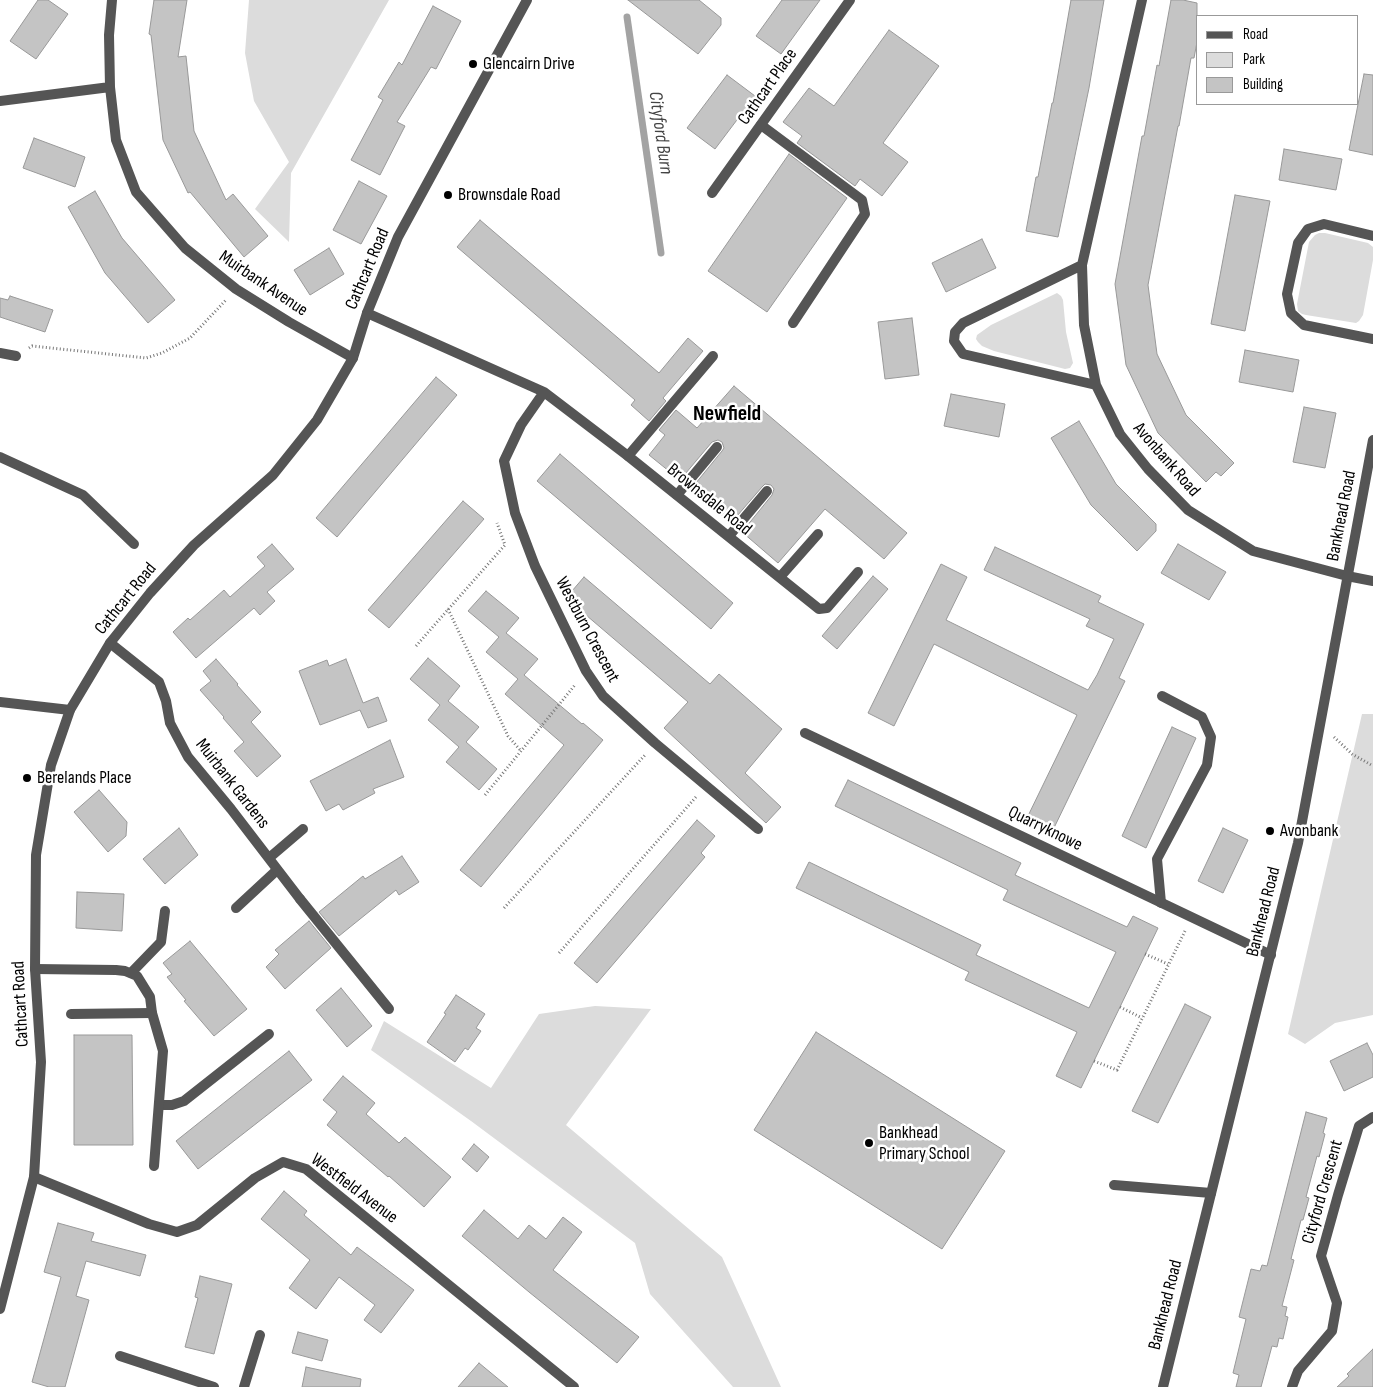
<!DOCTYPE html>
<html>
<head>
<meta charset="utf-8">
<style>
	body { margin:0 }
	#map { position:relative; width:1373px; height:1387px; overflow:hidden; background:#fff; font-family:"Sofia Sans Condensed",sans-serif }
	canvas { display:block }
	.legend { position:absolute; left:1196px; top:15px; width:162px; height:90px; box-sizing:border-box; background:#fff; border:1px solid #999; margin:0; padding:6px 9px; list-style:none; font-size:15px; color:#000 }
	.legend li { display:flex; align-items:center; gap:10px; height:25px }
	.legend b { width:25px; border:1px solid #999 }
</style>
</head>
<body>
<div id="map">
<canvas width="1373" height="1387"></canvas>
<ul class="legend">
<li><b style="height:6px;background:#555"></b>Road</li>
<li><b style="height:14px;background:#dcdcdc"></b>Park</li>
<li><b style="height:14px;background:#c4c4c4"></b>Building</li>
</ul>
</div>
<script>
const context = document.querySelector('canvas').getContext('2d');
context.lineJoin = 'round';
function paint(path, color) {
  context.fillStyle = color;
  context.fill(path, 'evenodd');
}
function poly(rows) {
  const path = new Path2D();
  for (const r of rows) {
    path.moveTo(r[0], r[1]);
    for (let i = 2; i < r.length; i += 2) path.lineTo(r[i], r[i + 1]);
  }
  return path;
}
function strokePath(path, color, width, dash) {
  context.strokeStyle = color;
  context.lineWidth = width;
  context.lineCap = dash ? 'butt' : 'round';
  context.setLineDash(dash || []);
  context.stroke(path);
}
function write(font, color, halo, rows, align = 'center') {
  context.font = font + ' "Sofia Sans Condensed",sans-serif';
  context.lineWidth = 5;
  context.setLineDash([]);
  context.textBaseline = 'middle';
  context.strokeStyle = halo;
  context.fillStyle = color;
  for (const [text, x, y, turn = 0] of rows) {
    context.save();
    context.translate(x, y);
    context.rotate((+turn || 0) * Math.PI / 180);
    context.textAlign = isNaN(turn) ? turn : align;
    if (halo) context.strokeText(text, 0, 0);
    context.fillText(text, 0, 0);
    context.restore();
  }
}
paint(poly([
	[249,0,389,0,291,173,289,242,255,209,289,162,254,101,245,53],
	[1319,233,1325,233,1368,243,1373,247,1373,260,1363,315,1359,321,1356,323,1306,315,1302,314,1298,311,1297,304,1309,242,1315,235],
	[1057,293,1061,296,1063,300,1066,332,1073,363,1070,368,1065,369,994,351,982,346,978,342,976,339,977,335,991,325],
	[1362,714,1373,714,1373,1015,1335,1023,1305,1044,1288,1034],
	[595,1006,651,1009,566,1125,722,1257,781,1387,733,1387,650,1294,635,1243,471,1121,371,1050,384,1021,491,1088,539,1014]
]), '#dcdcdc');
strokePath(poly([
	[627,17,661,253]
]), '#a3a3a3', 7);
const building = poly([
	[38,0,48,0,68,14,36,59,10,41,38,0],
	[154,0,187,0,178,57,186,56,194,131,226,200,233,194,268,236,244,257,190,192,188,193,163,140,151,35,149,34,154,0],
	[628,0,699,0,721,18,721,25,698,54,628,0],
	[782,0,820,0,781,54,756,36,782,0],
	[1071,0,1104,0,1089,88,1058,237,1026,231,1036,177,1038,177,1052,103,1053,103,1071,0],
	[1171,0,1183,0,1197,3,1197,42,1194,58,1191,58,1179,126,1178,126,1148,285,1157,354,1186,415,1234,463,1221,476,1216,472,1206,482,1158,433,1126,365,1115,284,1142,136,1144,136,1157,65,1159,66,1171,0],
	[433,6,461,21,436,69,431,67,397,122,405,126,380,175,351,160,383,100,378,97,399,62,402,65,433,6],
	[889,30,939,66,883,143,908,162,882,196,860,179,855,186,797,143,802,136,783,122,809,88,834,106,889,30],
	[1364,74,1373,75,1373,155,1349,150,1364,74],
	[727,75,755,96,715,149,687,128,727,75],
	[34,138,85,157,75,187,23,168,34,138],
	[1284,149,1342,159,1336,190,1279,180,1284,149],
	[789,154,847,198,767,312,708,271,789,154],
	[359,181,387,196,361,244,333,230,359,181],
	[95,191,122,238,175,300,148,323,105,273,68,207,95,191],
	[1235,195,1270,201,1245,331,1211,324,1235,195],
	[480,220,659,373,688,338,703,351,663,398,666,401,649,421,631,405,635,400,457,247,480,220],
	[982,239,996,268,946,292,932,263,982,239],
	[329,248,344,274,310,295,294,270,329,248],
	[10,296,53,310,45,332,0,317,0,298,8,300,10,296],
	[912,318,919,375,885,379,878,322,912,318],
	[1245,350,1299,360,1293,392,1239,382,1245,350],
	[436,377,457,395,337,537,316,518,436,377],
	[734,386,907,533,884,559,825,509,778,563,742,532,772,495,774,489,771,485,765,484,762,487,731,523,691,489,722,451,724,448,722,442,718,440,712,442,680,480,649,455,665,435,659,430,676,410,697,428,734,386],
	[951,394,1005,404,999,437,944,426,951,394],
	[1304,407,1336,413,1325,468,1293,462,1304,407],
	[1079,421,1116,484,1156,524,1156,531,1137,551,1091,505,1051,438,1079,421],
	[560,454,733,603,711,629,537,481,560,454],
	[463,501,484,519,389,628,368,610,463,501],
	[272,544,294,569,267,592,275,601,260,615,254,608,196,658,173,632,188,618,190,620,224,590,230,597,265,566,257,557,272,544],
	[1178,544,1226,572,1209,600,1161,573,1178,544],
	[995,547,1101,596,1098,602,1144,624,1119,678,1125,681,1052,832,1026,820,1077,715,934,644,894,726,868,713,941,564,967,577,946,620,1088,690,1097,675,1114,639,1086,626,1090,619,984,570,995,547],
	[873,576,888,589,837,649,822,636,873,576],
	[584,577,710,684,719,674,782,729,745,773,781,807,766,823,664,728,688,702,566,598,584,577],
	[486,591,519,618,506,633,538,659,524,675,582,724,583,723,603,740,481,887,460,870,564,745,505,694,518,679,486,652,499,637,468,611,486,591],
	[428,658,460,686,448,701,479,727,466,742,497,769,479,790,446,762,459,747,428,720,440,705,410,679,428,658],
	[216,659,238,684,237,685,261,712,251,722,281,756,257,777,234,751,244,742,223,718,224,717,200,690,211,681,203,671,216,659],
	[346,659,363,703,378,697,387,721,368,728,360,710,320,725,299,671,327,660,329,666,346,659],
	[1172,727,1196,738,1146,848,1122,836,1172,727],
	[390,740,404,777,373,789,375,793,343,810,339,804,326,811,310,781,390,740],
	[848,780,1021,863,1015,875,1127,927,1133,916,1158,928,1081,1088,1056,1076,1077,1032,965,980,969,972,796,888,809,862,981,945,976,955,1089,1008,1116,952,1003,900,1008,890,835,806,848,780],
	[99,790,127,822,126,836,108,852,74,812,99,790],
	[697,820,715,836,701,853,705,857,597,983,574,963,697,820],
	[179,828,198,855,165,884,143,859,179,828],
	[1223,828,1248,840,1223,893,1198,881,1223,828],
	[402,856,419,882,399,895,396,890,339,936,319,912,363,876,365,879,402,856],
	[77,892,124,894,122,931,76,928,77,892],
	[309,921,331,948,285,989,266,967,279,954,275,950,309,921],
	[190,941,247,1009,214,1036,184,1001,186,1000,167,977,172,974,163,963,190,941],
	[341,988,372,1026,347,1047,316,1010,341,988],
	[456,995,485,1014,476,1028,481,1031,468,1050,465,1048,455,1062,427,1042,446,1014,444,1013,456,995],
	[1185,1004,1211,1017,1158,1123,1132,1111,1185,1004],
	[816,1032,1005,1151,942,1249,754,1130,816,1032],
	[74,1035,132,1035,133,1145,74,1145,74,1035],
	[1367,1043,1373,1055,1373,1077,1344,1091,1330,1061,1367,1043],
	[289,1051,312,1080,198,1169,176,1141,289,1051],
	[343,1076,375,1103,366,1114,399,1143,405,1137,451,1177,424,1207,389,1176,388,1177,327,1125,337,1112,323,1100,343,1076],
	[1306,1112,1327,1118,1323,1133,1325,1134,1319,1157,1317,1156,1306,1197,1309,1198,1303,1220,1301,1220,1291,1259,1294,1260,1282,1306,1287,1307,1285,1316,1288,1317,1283,1339,1279,1338,1277,1347,1272,1346,1261,1387,1236,1387,1239,1375,1233,1373,1246,1319,1239,1317,1251,1269,1260,1271,1262,1265,1267,1266,1306,1112],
	[474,1144,489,1157,477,1172,462,1159,474,1144],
	[284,1191,307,1211,304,1215,351,1255,357,1247,414,1290,381,1333,364,1320,375,1305,339,1277,316,1309,289,1288,310,1260,261,1219,284,1191],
	[484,1210,518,1239,529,1225,546,1239,563,1217,582,1232,553,1270,639,1337,617,1363,529,1292,462,1236,484,1210],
	[58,1223,94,1233,91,1241,146,1255,140,1276,86,1261,76,1296,89,1300,65,1387,49,1387,32,1382,61,1277,44,1272,58,1223],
	[200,1276,232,1284,214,1354,185,1347,198,1298,195,1297,200,1276],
	[298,1332,328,1340,322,1361,292,1353,298,1332],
	[1373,1349,1373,1387,1337,1387,1349,1376,1347,1374,1373,1349],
	[479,1363,508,1387,458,1387,479,1363],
	[306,1367,361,1379,360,1387,302,1387,306,1367]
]);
paint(building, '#c4c4c4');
strokePath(building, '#999', 1);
strokePath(poly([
	[29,348,32,346,146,358,162,353,190,338,226,300],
	[448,609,508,736,521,751],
	[416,646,505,545,497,523],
	[1334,737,1352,754,1373,766],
	[485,795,575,685],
	[504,908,645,755],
	[559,953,696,797],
	[1145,954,1168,964],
	[1120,1007,1142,1018],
	[1094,1061,1117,1070,1185,931]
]), '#777', 3, [1, 2.5]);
strokePath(poly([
	[761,125,862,200,865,214,793,323],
	[628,456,713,356],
	[677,495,717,447],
	[729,536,767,491],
	[780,577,818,534],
	[300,899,389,1009],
	[1161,903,1157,859,1207,765,1211,737,1202,717,1162,696],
	[236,908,277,870],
	[131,973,161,942,165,911],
	[71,1014,152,1013],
	[159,1105,172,1105,184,1101,269,1034],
	[1114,1185,1211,1193]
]), '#555', 10);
strokePath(poly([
	[112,0,109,35,110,87,116,140,136,192,185,248,236,289,289,322,353,358],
	[1142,0,1082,265,1084,325,1096,385,1120,434,1148,469,1188,510,1253,551,1347,576,1373,581],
	[0,101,110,87],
	[712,193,850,0],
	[1373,236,1324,224,1308,229,1298,243,1287,294,1291,313,1304,325,1373,339],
	[1082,265,963,323,955,332,954,341,963,354,1096,385],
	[367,313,544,392,628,456,819,609,827,608,858,572],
	[0,353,16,356],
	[544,392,521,425,504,461,515,513,535,566,586,671,603,696,655,743,758,829],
	[0,457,83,495,134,544],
	[110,643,159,682,166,701,170,723,188,757,231,809,300,899],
	[0,702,70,710],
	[805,733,1271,955],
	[269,858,303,829],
	[35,969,116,970,125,971,137,976,150,997,152,1013,163,1051,154,1166],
	[34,1177,149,1224,177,1232,197,1225,255,1178,283,1162,306,1169,574,1387],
	[120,1356,214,1387],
	[244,1387,260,1335],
	[1292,1387,1298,1371,1332,1331,1337,1303,1321,1256,1338,1195,1359,1126,1373,1117]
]), '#555', 10);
strokePath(poly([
	[0,1309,34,1177,41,1062,35,969,36,855,51,765,70,710,110,643,150,593,194,545,273,475,317,420,353,358,367,313,398,237,527,0],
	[1163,1387,1298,843,1373,440]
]), '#555', 10);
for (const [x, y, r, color] of [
	[473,64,5,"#000"],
	[448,195,5,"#000"],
	[27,778,5,"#000"],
	[1270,831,5,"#000"],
	[869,1143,5,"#000"]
]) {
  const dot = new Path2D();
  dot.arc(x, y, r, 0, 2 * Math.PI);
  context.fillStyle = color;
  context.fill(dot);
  strokePath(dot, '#fff', 2);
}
write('18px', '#000', '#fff', [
	["Glencairn Drive",483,64],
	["Brownsdale Road",458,195],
	["Berelands Place",37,778],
	["Avonbank",1280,831],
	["Bankhead",879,1133],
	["Primary School",879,1154]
], 'left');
write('18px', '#000', '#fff', [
	["Cathcart Place",768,87,-55],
	["Cathcart Road",368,269,-67],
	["Muirbank Avenue",263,284,34],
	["Avonbank Road",1166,460,49],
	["Brownsdale Road",709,500,39],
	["Bankhead Road",1342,516,-79],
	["Cathcart Road",126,599,-51],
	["Westburn Crescent",587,630,62],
	["Muirbank Gardens",232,784,52],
	["Quarryknowe",1045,829,26],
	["Bankhead Road",1264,912,-76],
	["Cathcart Road",21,1004,-93],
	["Westfield Avenue",354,1189,37],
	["Cityford Crescent",1323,1192,-74],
	["Bankhead Road",1166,1305,-76]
]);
write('italic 19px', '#444', '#fff', [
	["Cityford Burn",660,133,82]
]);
write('bold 22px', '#000', '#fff', [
	["Newfield",727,414]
]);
</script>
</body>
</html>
